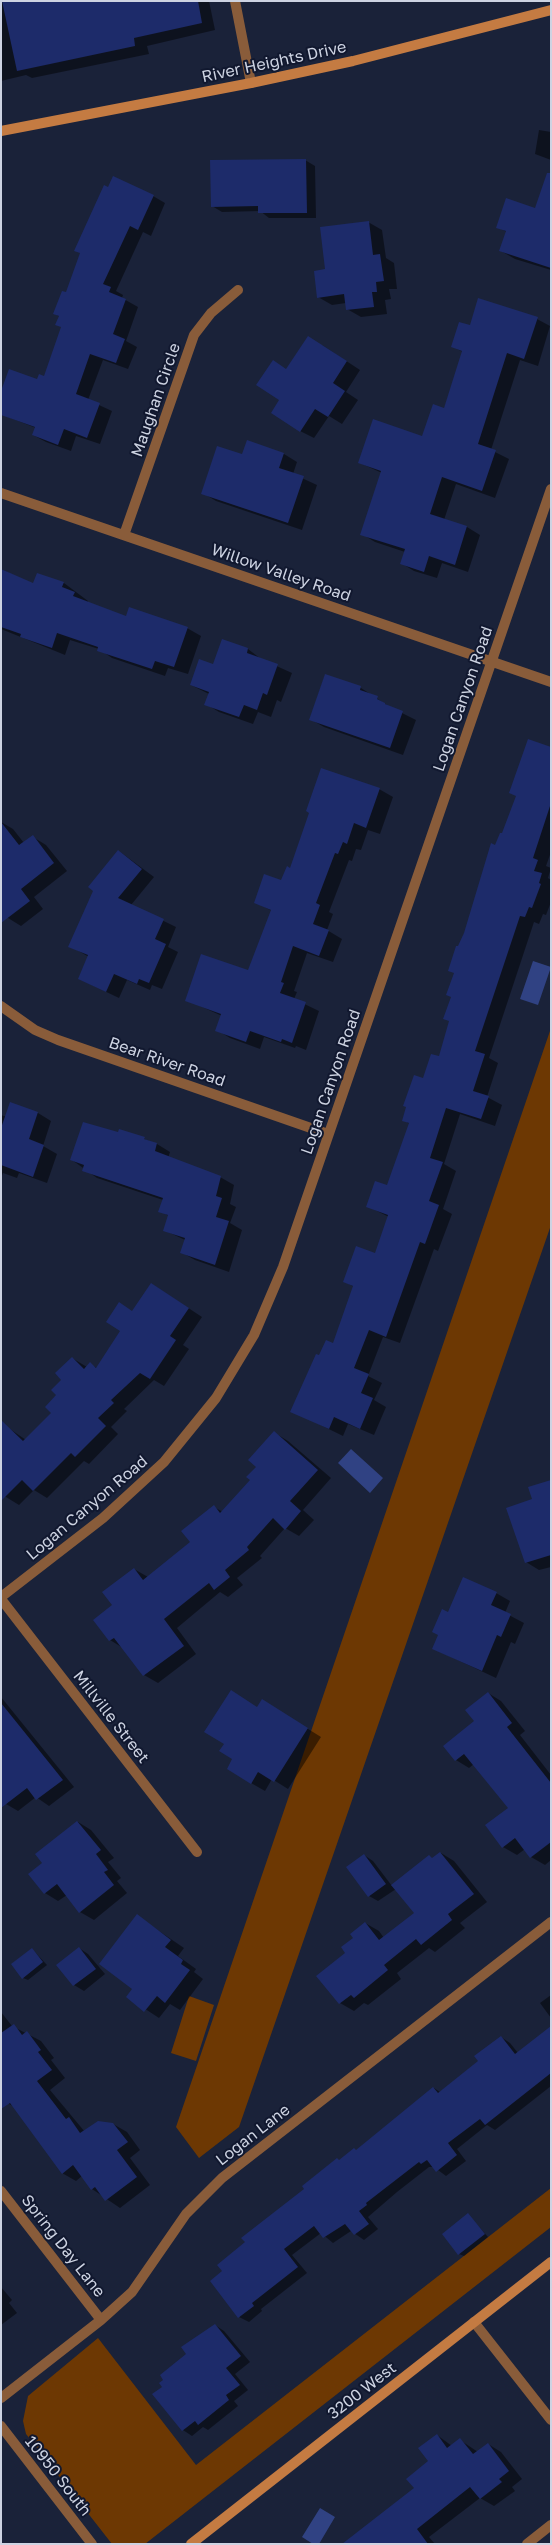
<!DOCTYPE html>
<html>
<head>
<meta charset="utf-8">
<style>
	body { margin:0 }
	#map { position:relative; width:552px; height:2545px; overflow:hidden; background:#1a2239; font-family:"Golos Text",sans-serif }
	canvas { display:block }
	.frame { position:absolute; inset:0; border:2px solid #cdd3e2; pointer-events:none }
</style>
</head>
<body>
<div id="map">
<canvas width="552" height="2545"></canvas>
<div class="frame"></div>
</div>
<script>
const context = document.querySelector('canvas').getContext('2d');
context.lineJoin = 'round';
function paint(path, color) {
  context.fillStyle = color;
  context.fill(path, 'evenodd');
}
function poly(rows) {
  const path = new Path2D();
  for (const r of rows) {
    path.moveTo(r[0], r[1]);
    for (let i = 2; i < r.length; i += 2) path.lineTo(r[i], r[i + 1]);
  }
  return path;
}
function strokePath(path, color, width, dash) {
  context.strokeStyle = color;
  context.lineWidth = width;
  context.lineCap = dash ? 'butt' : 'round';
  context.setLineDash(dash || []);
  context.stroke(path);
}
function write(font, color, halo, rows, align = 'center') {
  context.font = font + ' "Golos Text",sans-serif';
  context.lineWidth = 4;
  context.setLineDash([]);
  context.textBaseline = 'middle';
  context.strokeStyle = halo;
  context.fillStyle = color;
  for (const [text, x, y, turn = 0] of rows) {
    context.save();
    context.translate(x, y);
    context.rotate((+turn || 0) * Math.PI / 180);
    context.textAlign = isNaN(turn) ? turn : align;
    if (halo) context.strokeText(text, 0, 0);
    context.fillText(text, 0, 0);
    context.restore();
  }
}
paint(poly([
	[551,1028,551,1225,239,2127,199,2158,176,2127],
	[189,1996,214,2005,196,2061,171,2053],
	[551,2188,551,2227,145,2544,112,2544,26,2434,23,2421,28,2396,98,2338,196,2465]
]), '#6d3803');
paint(poly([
	[533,961,551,967,538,1005,520,999],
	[351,1449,383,1478,370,1493,338,1463],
	[320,2508,335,2517,319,2544,313,2544,302,2537]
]), '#304283');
paint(poly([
	[1,1,209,1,215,30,147,46,149,54,32,78,26,75,1,81],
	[539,130,551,132,551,160,535,154],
	[305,160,315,166,316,218,269,218,260,211,222,212,212,206],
	[153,196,165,203,151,236,143,232,116,291,123,295,122,298,138,307,126,341,137,347,128,369,103,360,88,400,112,411,100,444,76,436,71,451,46,442,33,435,36,428,8,417,37,380,45,377,62,327,60,317,55,314,67,294],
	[551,202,551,270,515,259,501,251,507,232,497,227],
	[368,222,382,230,386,258,394,263,397,289,389,289,391,299,385,300,387,314,361,317,347,309,346,303,332,305,318,297,327,270],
	[537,319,550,326,538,366,520,360,491,450,509,459,495,498,456,484,444,520,467,527,480,535,468,572,442,563,437,578,414,571,401,563,405,552,375,542,362,534,382,473,360,463,423,438,444,409,463,352,453,347,470,327],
	[322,345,360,370,346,392,358,400,342,424,329,416,314,438,300,431,280,400,287,370],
	[284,454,297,462,293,474,317,485,302,530,216,501,203,493,243,456],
	[1,569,34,585,38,574,64,583,88,601,87,604,127,617,187,628,201,636,188,674,168,668,165,676,112,658,99,649,70,640,65,655,1,629],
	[248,649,261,659,292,673,281,702,277,700,271,717,258,712,253,724,219,712,206,704,209,694,191,685,214,666],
	[325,675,361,688,390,707,416,720,403,755,324,727,310,719],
	[551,749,551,852,546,866,551,868,548,878,551,880,551,902,546,915,543,914,539,924,534,922,489,1058,498,1063,487,1097,502,1105,495,1126,460,1114,444,1164,456,1171,443,1209,452,1214,438,1251,434,1249,400,1343,383,1337,368,1376,382,1383,374,1400,386,1407,374,1435,348,1424,343,1436,292,1411,320,1357,334,1345,354,1287,344,1281,376,1255,389,1217,367,1206,388,1186,410,1124,403,1120,424,1079,440,1057,451,1022,459,948,496,846],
	[379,789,393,797,380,834,368,830,361,850,356,849,352,861,349,860,329,912,333,914,327,930,342,939,333,962,307,953,294,991,297,992,294,999,319,1011,306,1050,296,1046,295,1048,264,1037,260,1049,230,1038,217,1030,222,1016,187,1000,249,972,272,911,255,902,282,882,291,870],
	[1,822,13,829,24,843,33,837,46,845,67,871,34,897,43,909,21,926,8,918,1,910],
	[119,851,154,877,131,905,176,927,168,947,178,952,162,989,152,985,150,990,127,980,119,998,79,979,89,957,70,946],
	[11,1104,38,1113,51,1121,43,1146,57,1154,47,1183,19,1173,17,1178,3,1173,1,1178,1,1115,7,1117],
	[120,1130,157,1144,170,1152,168,1158,220,1177,234,1185,230,1204,236,1207,230,1223,242,1230,229,1272,195,1260,181,1252,185,1240,164,1230,169,1216,160,1211,163,1200,97,1178,72,1160,119,1133],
	[152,1284,202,1317,183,1345,189,1349,164,1386,154,1380,124,1409,127,1411,111,1427,118,1434,89,1464,84,1461,47,1498,34,1490,19,1505,6,1497,1,1492,7,1427,26,1440,53,1413,72,1358,87,1367,90,1364,97,1368],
	[275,1433,288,1441,331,1478,303,1510,314,1520,299,1536,285,1528,260,1556,262,1558,237,1578,243,1585,228,1597,220,1592,177,1628,196,1654,158,1683,144,1675,123,1648,110,1640,94,1620,114,1605,134,1569,148,1577,191,1542,214,1507,223,1512,252,1480],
	[551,1481,551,1567,539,1570,526,1562,533,1500],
	[496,1593,510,1601,505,1613,524,1623,515,1644,511,1642,496,1678,434,1649,449,1613],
	[488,1693,501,1701,525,1731,520,1735,551,1775,551,1860,545,1865,531,1857,525,1849,517,1855,503,1847,486,1826,510,1808,474,1764,469,1768,456,1760],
	[1,1697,74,1787,49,1806,36,1797,18,1811,6,1804,1,1798],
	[258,1708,276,1709,321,1737,288,1789,272,1779,265,1791,251,1783],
	[78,1822,91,1830,114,1858,108,1862,121,1878,117,1881,127,1893,94,1920,80,1912,67,1895,58,1901,45,1893,43,1863],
	[441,1853,454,1861,487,1902,460,1923,465,1928,435,1952,429,1948,397,1973,401,1979,368,2005,364,2003,354,2011,340,2003,318,1976,347,1953,365,1923,379,1931,384,1938,415,1913,396,1889,378,1901,369,1896,364,1855,373,1861,392,1886],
	[137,1916,184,1948,178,1956,196,1969,194,1972,203,1979,180,2010,170,2004,159,2018,127,1997,134,1988],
	[79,1948,88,1954,105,1974,84,1991,74,1985,58,1965],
	[32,1949,47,1965,28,1980,23,1978],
	[551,1995,551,2018,540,2003],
	[1,2012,12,2026,41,2041,54,2058,51,2060,65,2078,50,2090,85,2132,113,2124,127,2132,140,2150,130,2158,150,2185,120,2208,92,2189,82,2176,76,2181,62,2173,15,2107,9,2104,1,2076],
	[551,2027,551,2086,495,2130,487,2125,457,2149,466,2161,446,2176,434,2167,429,2167,397,2192,368,2217,378,2229,364,2240,351,2231,333,2243,321,2233,292,2255,307,2273,261,2309,262,2311,249,2322,239,2317,340,2161,356,2151,434,2088,440,2092,480,2061,501,2037,510,2043,518,2053],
	[468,2215,488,2237,464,2256,459,2254],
	[1,2287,12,2300,9,2303,17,2313,1,2325],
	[215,2325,224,2331,250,2362,235,2374,248,2390,234,2401,238,2406,208,2430,203,2427,192,2436,183,2430,154,2394,163,2387,188,2354],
	[437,2435,452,2446,460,2440,478,2452,488,2444,501,2452,522,2479,512,2487,515,2491,494,2506,480,2498,429,2537,435,2544,344,2544,416,2489,430,2461]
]), '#0007');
paint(poly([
	[2,1,198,1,202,23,134,38,135,46,17,71],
	[306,159,307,213,258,213,258,206,211,207,210,160],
	[547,173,551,173,551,268,499,251,506,231,496,228,506,198,535,208],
	[113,176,154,195,138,230,130,226,103,284,111,287,109,292,126,299,113,334,125,339,116,363,90,354,76,394,100,403,87,438,64,429,58,445,32,435,35,427,1,415,1,391,9,369,37,379,39,374,44,376,61,327,55,325,59,316,53,314,62,291,66,292,80,253,74,251,104,185,108,187],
	[369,221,373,255,380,254,384,281,376,282,377,292,372,292,374,307,346,310,344,294,317,298,314,271,325,269,320,227],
	[478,298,538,317,524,359,507,353,478,444,496,450,482,491,442,477,430,514,467,526,455,565,429,556,424,572,400,564,405,549,360,535,381,471,358,463,373,419,422,436,433,404,444,408,462,351,451,347,459,322,470,325],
	[308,336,347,361,333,383,345,391,328,417,315,409,300,432,271,413,279,400,256,385,273,360,286,369],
	[247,440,284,453,279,468,304,476,288,523,201,494,217,446,242,454],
	[1,569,33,583,37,573,64,582,62,587,75,592,73,596,126,616,129,607,188,627,174,667,155,661,152,669,97,651,98,647,57,633,52,648,20,637,21,634,1,627],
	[222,639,248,648,247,653,278,664,267,695,263,693,257,710,244,705,239,717,204,705,209,692,190,685,199,659,213,664],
	[325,674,361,686,360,690,378,696,377,699,385,703,385,704,403,711,390,748,309,720],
	[528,739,551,747,551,803,533,858,538,860,534,871,542,873,539,883,541,884,532,908,529,907,525,917,520,916,475,1051,485,1054,473,1091,489,1096,481,1119,446,1108,430,1158,443,1162,429,1201,439,1205,425,1244,420,1242,386,1337,369,1330,354,1368,369,1374,361,1393,373,1398,360,1429,334,1417,329,1429,290,1412,316,1354,319,1355,326,1340,333,1343,353,1286,343,1282,356,1246,375,1253,388,1215,366,1207,375,1181,387,1185,409,1123,402,1121,406,1107,403,1106,414,1075,423,1078,431,1054,439,1056,449,1021,443,1019,451,997,446,995,454,973,448,971,456,946,458,946,464,933,491,843,495,845,500,833,502,833,516,796,509,793],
	[321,768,380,788,366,828,354,823,347,844,343,842,338,854,335,853,316,903,320,905,313,924,329,930,319,956,293,946,281,982,284,983,280,993,306,1002,292,1043,282,1039,281,1042,250,1031,246,1042,215,1031,221,1014,185,1001,201,954,248,970,271,910,254,903,264,874,281,880,287,866,290,868,309,813,306,811],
	[1,822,19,845,33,835,54,863,21,889,30,901,1,923],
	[118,850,142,869,118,898,164,919,155,939,166,944,149,983,139,979,137,984,114,974,106,992,78,979,88,955,68,947,93,891,88,887],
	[10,1102,38,1112,29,1139,44,1145,33,1177,1,1165,1,1128],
	[83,1122,118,1132,119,1129,145,1137,144,1139,157,1143,155,1151,221,1176,216,1196,222,1198,216,1217,229,1221,215,1265,180,1253,185,1238,163,1231,168,1215,158,1212,163,1198,82,1171,84,1165,70,1160],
	[151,1283,189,1308,170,1336,176,1340,150,1379,140,1373,111,1400,114,1403,98,1418,106,1426,75,1457,71,1453,33,1491,22,1480,1,1501,1,1420,23,1441,51,1413,45,1407,56,1395,51,1390,61,1380,55,1373,72,1357,84,1369,90,1362,96,1368,120,1331,106,1322,119,1302,132,1311],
	[274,1431,318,1470,290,1501,301,1511,285,1530,273,1518,247,1547,249,1550,225,1570,230,1577,214,1590,209,1583,164,1619,184,1646,143,1676,114,1638,109,1641,93,1620,112,1605,102,1592,134,1568,143,1580,190,1542,181,1531,214,1505,220,1513,250,1480,246,1477,256,1467,248,1460],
	[551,1480,551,1555,525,1563,506,1508,532,1499,528,1487],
	[463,1577,497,1592,491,1605,511,1614,501,1637,497,1635,482,1671,432,1649,438,1635,432,1632,442,1609,448,1612],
	[231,1690,257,1707,262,1699,308,1728,274,1782,258,1772,251,1784,227,1769,232,1759,219,1751,224,1744,204,1732],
	[488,1692,512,1723,507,1727,551,1783,551,1842,530,1858,515,1838,502,1848,485,1825,508,1808,464,1754,455,1761,443,1746,474,1721,465,1710],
	[1,1703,63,1780,36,1800,27,1788,1,1808],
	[77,1821,101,1850,96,1854,108,1870,104,1872,114,1885,79,1913,57,1884,44,1894,28,1874,42,1863,35,1854],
	[440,1852,474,1894,448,1914,452,1920,421,1945,416,1939,384,1965,388,1970,354,1998,351,1995,339,2004,316,1976,345,1953,341,1947,353,1938,350,1934,365,1922,379,1940,414,1913,391,1885,429,1855,432,1858],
	[364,1854,386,1884,368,1897,346,1867],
	[137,1914,171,1940,165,1947,183,1960,181,1964,190,1970,165,2003,157,1996,144,2012,126,1997,132,1989,99,1964],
	[79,1947,96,1969,73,1986,56,1965],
	[32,1948,43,1962,22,1979,11,1964],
	[14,2024,22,2035,27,2031,41,2050,38,2052,52,2070,37,2081,66,2119,69,2117,80,2133,98,2121,113,2123,128,2142,117,2150,137,2177,105,2201,95,2187,91,2190,73,2165,62,2174,10,2103,1,2109,1,2033],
	[551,2026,551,2073,485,2125,480,2119,448,2143,457,2155,436,2172,427,2160,421,2164,419,2162,366,2203,367,2205,359,2211,369,2224,354,2235,345,2224,323,2238,314,2226,284,2249,298,2267,252,2303,254,2306,238,2318,210,2281,222,2271,217,2265,245,2242,241,2238,304,2189,302,2186,337,2158,339,2160,354,2148,356,2150,433,2087,438,2093,478,2061,474,2056,501,2036,515,2054],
	[468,2213,485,2234,458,2255,442,2234],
	[215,2324,241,2356,226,2368,240,2385,226,2395,229,2400,198,2425,195,2421,182,2431,152,2394,162,2387,159,2383,163,2380,160,2375,186,2354,181,2347],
	[437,2434,447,2448,460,2438,473,2454,488,2443,509,2471,499,2479,502,2482,480,2499,470,2487,417,2529,428,2544,342,2544,414,2488,406,2479,428,2461,418,2448]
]), '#1d2b6a');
strokePath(poly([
	[235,1,251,83],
	[1,493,551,682],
	[124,535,194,335,211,313,238,290],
	[1,1006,35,1030,58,1040,328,1134],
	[1,1597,103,1518,164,1462,216,1398,254,1335,283,1267,551,489],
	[1,1599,197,1852],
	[1,2191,101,2320],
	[474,2322,551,2420],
	[1,2398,101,2320,132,2292,186,2214,222,2178,551,1922],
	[1,2426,92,2544],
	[527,2544,551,2525]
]), '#895c3a', 10);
strokePath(poly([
	[1,131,251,83,353,61,551,10],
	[191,2544,551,2262]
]), '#c47b42', 10);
write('16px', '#cdd3e2', '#11182f', [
	["River Heights Drive",274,62,-12],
	["Maughan Circle",156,400,-71],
	["Willow Valley Road",281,573,19],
	["Logan Canyon Road",463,699,-71],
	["Bear River Road",167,1062,19],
	["Logan Canyon Road",331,1082,-71],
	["Logan Canyon Road",87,1508,-40],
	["Millville Street",111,1717,52],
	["Logan Lane",253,2135,-38],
	["Spring Day Lane",63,2246,52],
	["3200 West",362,2391,-38],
	["10950 South",58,2476,52]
]);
</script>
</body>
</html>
